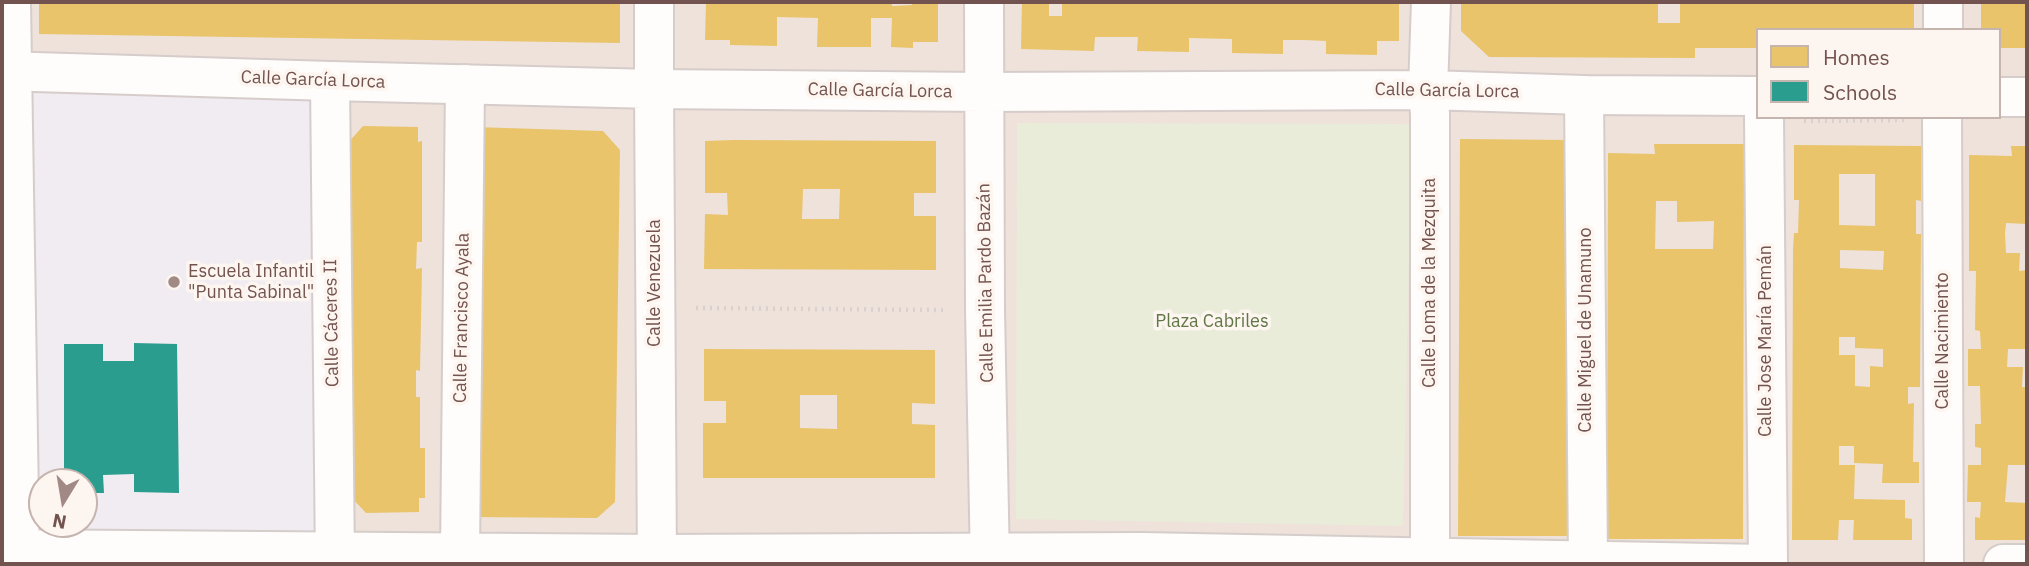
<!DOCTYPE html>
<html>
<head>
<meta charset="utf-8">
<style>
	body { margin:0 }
	#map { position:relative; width:2029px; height:566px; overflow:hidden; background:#f6f1ed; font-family:"IBM Plex Sans",sans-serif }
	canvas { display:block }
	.frame { position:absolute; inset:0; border:4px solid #73534f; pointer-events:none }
	.legend { position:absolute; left:1756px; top:28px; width:245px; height:91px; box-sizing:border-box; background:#fdf5ef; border:2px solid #c6b4af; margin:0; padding:9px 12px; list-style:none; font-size:21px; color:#73534f }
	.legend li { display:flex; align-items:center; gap:14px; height:35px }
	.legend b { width:35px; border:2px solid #c6b4af }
	.north { position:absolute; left:28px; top:468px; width:70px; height:70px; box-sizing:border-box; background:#fdf5ef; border:2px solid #c6b4af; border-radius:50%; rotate:191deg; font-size:19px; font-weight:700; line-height:28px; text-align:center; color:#73534f }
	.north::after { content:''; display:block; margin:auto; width:24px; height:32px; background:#a18a86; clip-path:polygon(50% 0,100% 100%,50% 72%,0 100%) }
</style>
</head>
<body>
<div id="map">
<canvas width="2029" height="566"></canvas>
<div class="frame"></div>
<ul class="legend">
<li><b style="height:19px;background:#e9c46a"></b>Homes</li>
<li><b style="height:19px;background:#2a9d8f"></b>Schools</li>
</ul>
<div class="north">N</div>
</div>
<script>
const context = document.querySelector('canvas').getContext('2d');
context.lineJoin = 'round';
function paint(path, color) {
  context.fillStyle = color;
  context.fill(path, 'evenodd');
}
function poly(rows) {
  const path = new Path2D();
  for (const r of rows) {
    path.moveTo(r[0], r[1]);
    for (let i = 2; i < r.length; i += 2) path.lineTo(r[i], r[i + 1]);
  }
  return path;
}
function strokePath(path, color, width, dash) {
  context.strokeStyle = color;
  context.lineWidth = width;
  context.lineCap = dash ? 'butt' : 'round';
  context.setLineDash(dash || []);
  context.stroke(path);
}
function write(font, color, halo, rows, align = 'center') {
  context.font = font + ' "IBM Plex Sans",sans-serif';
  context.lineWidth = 7;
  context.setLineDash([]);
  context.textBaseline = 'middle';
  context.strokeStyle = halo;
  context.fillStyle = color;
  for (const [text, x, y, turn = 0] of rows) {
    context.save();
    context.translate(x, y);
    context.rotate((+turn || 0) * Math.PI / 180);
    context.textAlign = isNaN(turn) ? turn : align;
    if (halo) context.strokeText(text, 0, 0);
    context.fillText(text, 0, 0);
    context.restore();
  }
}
paint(poly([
	[2,2,2027,2,2027,564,2,564],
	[1758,30,1999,30,1999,117,1758,117],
	[42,482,84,482,84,524,42,524]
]), '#eee2db');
paint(poly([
	[12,71,330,81,335,550,20,549],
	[42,482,84,482,84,524,42,524]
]), '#f1ebf2');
paint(poly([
	[1017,123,1412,124,1403,526,1016,519]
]), '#e8ecd9');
paint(poly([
	[39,2,620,2,620,43,39,34],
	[706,2,751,4,751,2,892,2,892,6,912,5,912,2,938,2,938,42,913,42,913,48,891,47,892,18,871,18,871,47,817,47,818,18,777,17,777,46,730,45,730,40,705,40],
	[1022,2,1049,2,1049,16,1062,16,1062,2,1399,2,1399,41,1377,41,1377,55,1326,54,1326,41,1304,40,1283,40,1283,54,1232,53,1232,39,1189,38,1189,52,1137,51,1138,37,1095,37,1094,51,1021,49],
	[1461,2,1658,2,1658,23,1680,23,1680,2,1914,2,1914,30,1758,30,1758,48,1695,48,1695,58,1489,57,1461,31],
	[1981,2,2027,2,2027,48,1999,48,1999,30,1981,30],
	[363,126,418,127,418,142,422,141,422,242,417,242,416,269,422,268,420,371,416,370,416,397,420,397,420,448,425,448,425,498,419,498,419,512,366,513,349,495,347,144],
	[473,127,603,131,620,150,615,502,597,518,468,517],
	[1460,139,1571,140,1570,536,1458,536],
	[733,140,936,141,936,193,914,193,914,216,936,216,936,270,704,269,705,214,728,215,727,193,705,193,705,141],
	[803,189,840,189,839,219,802,219],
	[1654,144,1744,144,1743,539,1607,539,1608,153,1655,154],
	[1656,201,1677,201,1677,222,1714,221,1713,249,1655,249],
	[1794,145,1921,146,1921,201,1916,200,1916,234,1921,234,1920,387,1908,387,1908,404,1914,403,1913,462,1919,462,1919,483,1882,483,1883,464,1854,463,1854,446,1839,446,1839,465,1855,465,1854,499,1905,500,1905,518,1912,519,1912,540,1853,540,1854,520,1839,520,1838,540,1792,540,1793,250,1794,233,1798,233,1799,200,1794,200],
	[1839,174,1875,174,1875,226,1839,225],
	[1840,250,1884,251,1883,270,1840,268],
	[1839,337,1855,337,1855,348,1883,349,1883,367,1870,366,1870,387,1855,386,1855,355,1839,355],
	[2011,146,2027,146,2027,224,2006,223,2005,233,2006,253,2020,253,2019,271,2027,270,2027,349,2008,349,2007,367,2023,367,2022,387,2027,387,2027,465,2008,465,2005,502,2027,503,2027,540,1975,540,1975,517,1980,518,1981,502,1967,502,1968,465,1981,465,1981,448,1975,447,1975,424,1981,424,1980,386,1968,386,1968,349,1981,349,1980,331,1975,330,1976,271,1969,271,1969,155,2012,156],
	[704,349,935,350,935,404,912,403,912,424,935,425,935,478,703,478,703,423,726,423,726,401,704,401],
	[800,395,837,395,837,429,800,428]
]), '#e9c46a');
paint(poly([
	[134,343,177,344,179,493,134,492,134,474,103,475,104,493,84,493,84,482,64,482,64,344,103,344,103,361,134,361]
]), '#2a9d8f');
const street = poly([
	[11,2,20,564],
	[1943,30,1943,2],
	[330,81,335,564],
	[654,89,654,2],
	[1584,95,1588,564],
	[1764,117,1768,564],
	[1942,117,1944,564],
	[2,549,657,554,1142,552,1763,564],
	[460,552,465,84],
	[2003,564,2027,564]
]);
const secondary = poly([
	[984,2,985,310,990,564],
	[2,71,330,81,654,89,984,92,1428,90,1584,95,1758,96],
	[654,89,657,564],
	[1999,97,2027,97],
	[1430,564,1430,114,1428,90,1431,2]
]);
strokePath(street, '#d5cdca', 42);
strokePath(secondary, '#d6ccca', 42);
strokePath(poly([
	[1804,121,1904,120],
	[696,308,946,310]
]), '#d9d0cf', 4.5, [2, 5]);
strokePath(street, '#fefdfc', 38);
strokePath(secondary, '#fefdfc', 38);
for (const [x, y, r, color] of [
	[174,282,7,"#a18a86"]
]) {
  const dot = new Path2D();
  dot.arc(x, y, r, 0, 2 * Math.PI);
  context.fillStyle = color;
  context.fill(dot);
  strokePath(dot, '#fdf5ef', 2.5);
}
write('18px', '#73534f', '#fdf5ef', [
	["Calle García Lorca",313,80,2],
	["Calle García Lorca",880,91,1],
	["Calle García Lorca",1447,91,1],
	["Calle Venezuela",655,283,-90],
	["Calle Emilia Pardo Bazán",986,283,-91],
	["Calle Loma de la Mezquita",1430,283,-90],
	["Calle Francisco Ayala",462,318,-89],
	["Calle Cáceres II",332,323,-91],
	["Calle Miguel de Unamuno",1586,330,-90],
	["Calle Jose María Pemán",1766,341,-90],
	["Calle Nacimiento",1943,341,-90]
]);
write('18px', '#73534f', '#fdf5ef', [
	["Escuela Infantil",188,272],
	["\"Punta Sabinal\"",188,293]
], 'left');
write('18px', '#617748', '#fdf5ef', [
	["Plaza Cabriles",1212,322]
]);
</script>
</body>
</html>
